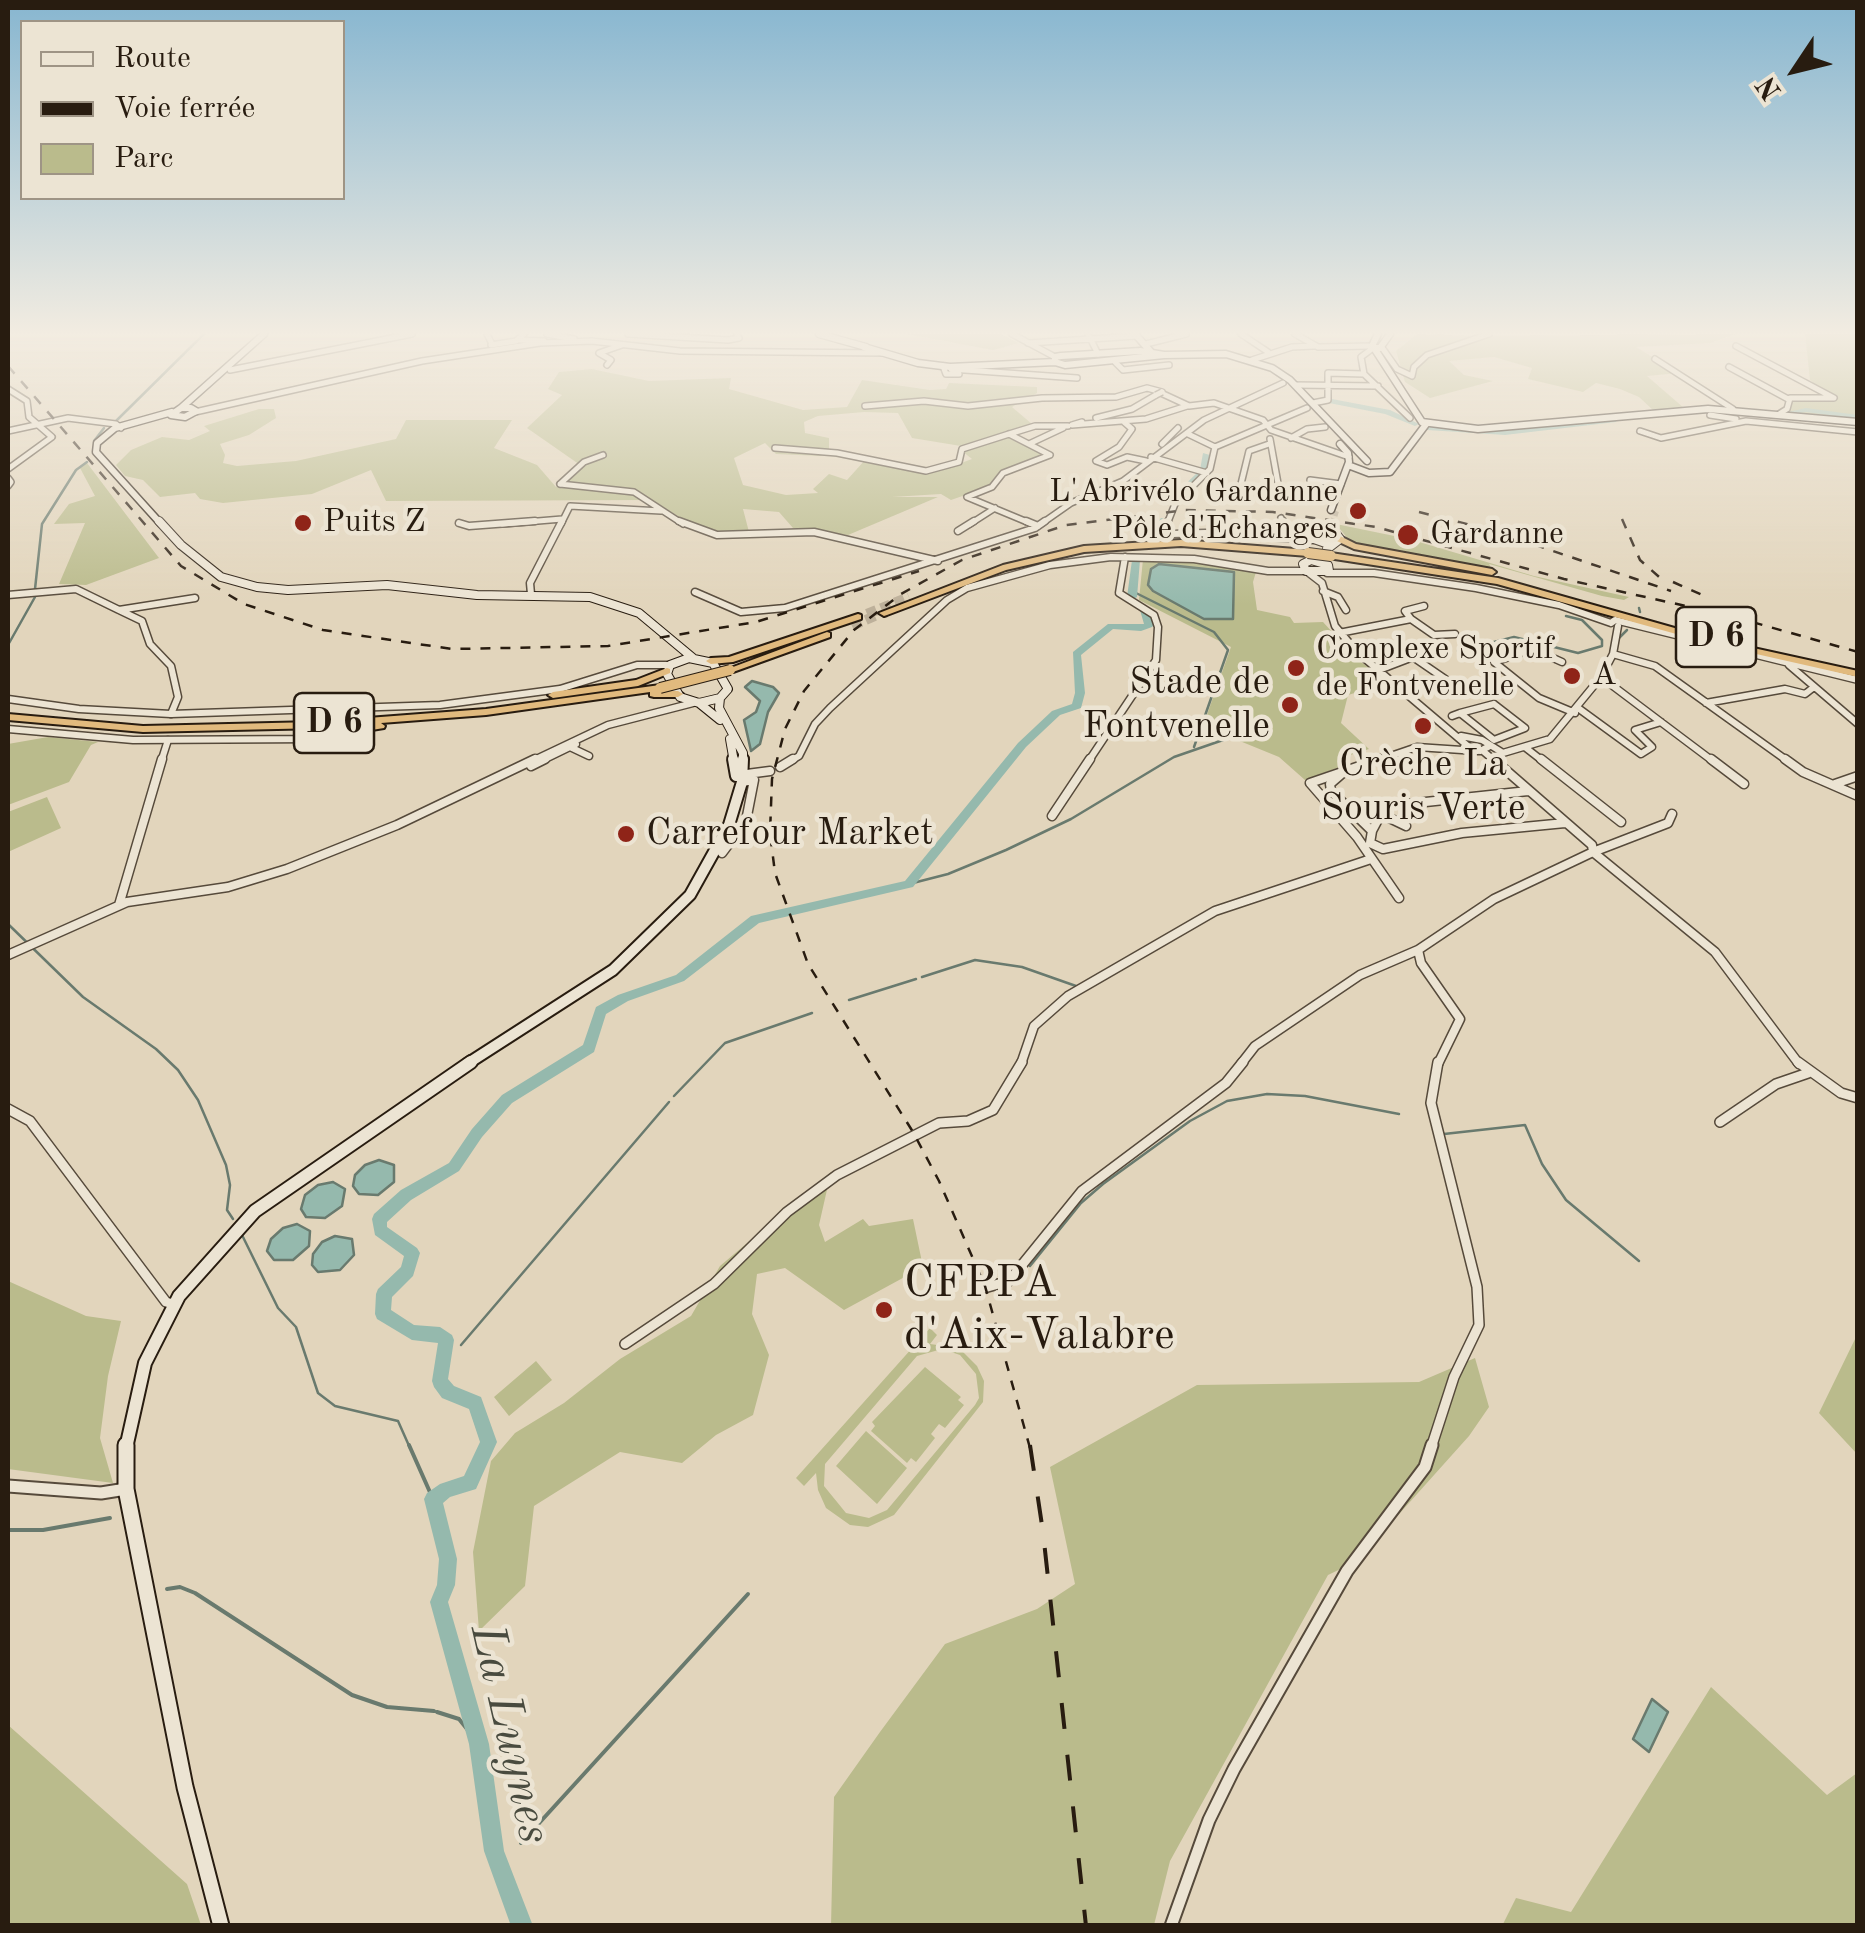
<!DOCTYPE html>
<html>
<head>
<meta charset="utf-8">
<style>
	body { margin:0 }
	#map { position:relative; width:1865px; height:1933px; overflow:hidden; background:#e2d5bc; font-family:"Old Standard TT",serif }
	canvas { display:block }
	.frame { position:absolute; inset:0; border:10px solid #281c10; pointer-events:none }
	.legend { position:absolute; left:20px; top:20px; width:325px; height:180px; box-sizing:border-box; background:#ece4d3; border:2px solid #9e9485; margin:0; padding:12px 18px; list-style:none; font-size:30px; color:#281c10 }
	.legend li { display:flex; align-items:center; gap:20px; height:50px }
	.legend b { width:50px; border:2px solid #9e9485 }
	.north { position:absolute; left:1745px; top:20px; width:100px; height:100px; -webkit-text-stroke:8px #ece4d3; paint-order:stroke; rotate:235deg; font-size:28px; font-weight:700; line-height:40px; text-align:center; color:#281c10 }
	.north::after { content:''; display:block; margin:auto; width:35px; height:45px; background:#281c10; clip-path:polygon(50% 0,100% 100%,50% 72%,0 100%) }
</style>
</head>
<body>
<div id="map">
<canvas width="1865" height="1933"></canvas>
<div class="frame"></div>
<ul class="legend">
<li><b style="height:12px;background:#ece4d3"></b>Route</li>
<li><b style="height:12px;background:#281c10"></b>Voie ferrée</li>
<li><b style="height:28px;background:#babb8c"></b>Parc</li>
</ul>
<div class="north">N</div>
</div>
<script>
const context = document.querySelector('canvas').getContext('2d');
context.lineJoin = 'round';
function paint(path, color) {
  context.fillStyle = color;
  context.fill(path, 'evenodd');
}
function poly(rows) {
  const path = new Path2D();
  for (const r of rows) {
    path.moveTo(r[0], r[1]);
    for (let i = 2; i < r.length; i += 2) path.lineTo(r[i], r[i + 1]);
  }
  return path;
}
function strokePath(path, color, width, dash) {
  context.strokeStyle = color;
  context.lineWidth = width;
  context.lineCap = dash ? 'butt' : 'round';
  context.setLineDash(dash || []);
  context.stroke(path);
}
function write(font, color, halo, rows, align = 'center') {
  context.font = font + ' "Old Standard TT",serif';
  context.lineWidth = 9;
  context.setLineDash([]);
  context.textBaseline = 'middle';
  context.strokeStyle = halo;
  context.fillStyle = color;
  for (const [text, x, y, turn = 0] of rows) {
    context.save();
    context.translate(x, y);
    context.rotate((+turn || 0) * Math.PI / 180);
    context.textAlign = isNaN(turn) ? turn : align;
    if (halo) context.strokeText(text, 0, 0);
    context.fillText(text, 0, 0);
    context.restore();
  }
}
paint(poly([
	[907,334,1000,334,1019,343,993,350],
	[1417,334,1476,336,1735,334,1711,343,1636,347,1679,373,1647,376,1684,408,1654,411,1639,397,1620,389,1596,383,1583,392,1528,379,1532,368,1494,357,1449,361,1464,375,1493,381,1430,398,1405,382,1396,351],
	[1805,334,1857,334,1857,420,1778,412,1787,406,1785,399,1828,397,1810,380],
	[592,369,649,381,731,378,729,389,803,410,847,407,862,380,930,390,946,389,949,383,1037,387,1037,393,1012,407,1032,424,961,446,912,438,898,413,864,412,818,416,804,422,805,433,829,438,829,451,821,456,776,454,765,443,734,458,743,485,786,495,818,493,813,489,829,474,847,480,865,460,921,473,942,470,972,459,962,451,1008,435,1046,456,1000,473,991,486,951,500,941,494,892,497,938,497,848,535,793,528,779,512,743,509,749,532,722,534,694,526,652,500,386,501,371,470,312,494,223,503,200,499,195,493,160,497,143,480,125,476,116,465,131,450,162,437,189,440,210,431,204,426,259,409,274,409,276,418,249,435,220,444,225,455,223,463,237,466,296,461,396,439,406,420,512,420,494,448,537,465,556,487,583,467,527,428,562,395,548,389,559,372],
	[87,463,159,558,86,585,59,584,85,523,54,524,69,504,95,496,80,468],
	[1336,524,1409,539,1534,576,1629,597,1624,600,1602,596,1489,564,1492,569,1352,544],
	[1143,559,1203,562,1256,572,1253,582,1257,610,1290,617,1294,623,1323,622,1356,658,1388,683,1348,695,1341,723,1369,749,1347,756,1347,764,1305,780,1279,757,1203,726,1231,647,1139,600],
	[48,737,98,742,91,745,69,782,8,805,8,744],
	[47,797,61,828,8,852,8,812],
	[831,1172,819,1225,825,1242,863,1219,869,1226,913,1219,923,1267,844,1310,785,1268,757,1274,752,1314,769,1355,753,1415,716,1435,682,1463,620,1452,534,1506,525,1586,479,1631,473,1552,491,1461,515,1433,564,1403,620,1359,691,1316,720,1266],
	[8,1281,86,1316,121,1321,108,1376,100,1438,113,1483,8,1469],
	[930,1328,937,1335,930,1344,959,1348,977,1366,984,1381,983,1402,894,1515,868,1527,850,1525,826,1508,818,1490,816,1473,804,1486,796,1478],
	[942,1349,960,1355,976,1374,979,1398,975,1405,887,1510,869,1518,846,1513,824,1486,825,1464,917,1356],
	[1857,1335,1857,1454,1819,1413],
	[1475,1358,1489,1407,1469,1436,1357,1561,1328,1575,1170,1861,1154,1925,831,1926,834,1797,880,1732,945,1644,1037,1609,1075,1584,1050,1467,1197,1385,1419,1382],
	[536,1361,552,1380,509,1416,494,1397],
	[925,1367,961,1397,958,1400,964,1405,945,1428,939,1424,931,1434,935,1438,916,1462,911,1458,907,1463,871,1431,875,1426,872,1422],
	[866,1431,907,1468,877,1504,836,1466],
	[1711,1687,1827,1795,1857,1773,1857,1925,1502,1926,1516,1898,1571,1912],
	[8,1725,187,1884,201,1925,8,1925]
]), '#babb8c');
const water = poly([
	[1159,564,1234,572,1233,619,1204,619,1153,591,1148,585,1151,569,1159,564],
	[752,681,773,687,779,693,768,712,760,744,751,751,744,720,756,712,760,701,745,687,752,681],
	[379,1160,394,1165,394,1182,378,1195,359,1194,353,1186,355,1175,365,1165,379,1160],
	[333,1182,345,1189,342,1206,325,1218,306,1217,301,1209,305,1195,318,1185,333,1182],
	[297,1224,310,1231,309,1246,293,1260,274,1260,267,1251,271,1239,283,1228,297,1224],
	[335,1236,352,1239,354,1255,340,1270,318,1272,312,1265,313,1254,322,1242,335,1236],
	[1652,1699,1668,1712,1649,1752,1633,1739,1652,1699]
]);
paint(water, '#95b9ad');
strokePath(water, '#697a6e', 2.5);
strokePath(poly([
	[116,421,204,334],
	[94,441,104,428],
	[35,589,42,524,76,470,87,462],
	[1132,591,1214,632,1228,650,1194,747],
	[1639,608,1640,612],
	[1618,639,1627,630],
	[8,645,35,597],
	[1458,651,1514,637,1578,653,1602,646,1602,640,1582,620,1566,616],
	[909,884,948,874,1006,850,1071,819,1174,757,1226,739],
	[8,924,83,997,156,1049,178,1070,198,1100,226,1165,230,1185,227,1210,233,1219],
	[922,977,975,960,1022,967,1076,986],
	[849,1000,916,979],
	[674,1096,725,1043,812,1013],
	[1444,1134,1525,1125,1542,1164,1566,1200,1639,1261],
	[242,1235,278,1308,296,1327,318,1393,335,1406,398,1421,410,1448],
	[1030,1266,1081,1203,1103,1184,1190,1121,1227,1101,1267,1094,1305,1096,1399,1114],
	[461,1345,669,1102],
	[440,1372,447,1362]
]), '#697a6e', 2.5);
strokePath(poly([
	[409,1445,433,1499],
	[8,1530,43,1530,110,1518],
	[167,1589,180,1587,195,1593,352,1695,387,1707,434,1711],
	[437,1712,459,1719,479,1744],
	[521,1843,748,1594]
]), '#697a6e', 4);
paint(poly([
	[1332,399,1390,410,1419,424,1415,426,1385,414,1329,403,1329,399,1332,399],
	[1806,408,1858,415,1858,419,1806,412,1788,415,1784,413,1806,408],
	[1613,418,1617,420,1616,422,1505,435,1427,430,1423,428,1427,426,1505,431,1613,418],
	[1203,453,1210,455,1208,470,1204,472,1200,470,1203,453],
	[1197,473,1204,475,1178,501,1172,501,1172,497,1197,473],
	[1161,518,1168,520,1158,534,1152,534,1151,532,1161,518],
	[1136,557,1140,560,1137,597,1132,600,1127,597,1132,560,1136,557],
	[1145,607,1150,610,1154,625,1152,627,1141,631,1113,629,1081,655,1085,693,1081,708,1060,715,1026,747,913,887,759,923,684,981,628,1001,606,1014,594,1052,512,1103,482,1137,459,1171,411,1200,387,1222,387,1227,417,1248,420,1253,413,1276,392,1297,391,1310,414,1325,440,1327,452,1335,454,1340,448,1379,454,1386,481,1397,497,1442,476,1489,450,1497,443,1503,457,1559,455,1585,448,1602,489,1744,504,1851,533,1926,511,1926,484,1851,469,1744,430,1602,437,1585,439,1559,424,1499,427,1493,440,1484,464,1476,480,1442,469,1409,442,1398,434,1387,432,1381,438,1343,412,1340,377,1319,375,1314,376,1294,378,1289,401,1267,404,1256,375,1235,372,1219,374,1214,401,1190,449,1163,472,1129,502,1095,583,1045,596,1007,618,995,676,975,751,916,905,881,1018,743,1052,711,1072,704,1075,693,1073,652,1108,624,1144,624,1140,610,1145,607]
]), '#95b9ad');
strokePath(poly([
	[1332,524,1336,511]
]), '#bdb09a', 6, [6, 2.5]);
strokePath(poly([
	[1331,527,1333,521]
]), '#bdb09a', 8, [8, 4]);
strokePath(poly([
	[867,614,909,597],
	[852,626,877,615]
]), '#bdb09a', 10, [10, 5]);
const minorFar4 = poly([
	[487,334,492,344],
	[547,334,574,339],
	[628,334,728,340,739,338,737,334],
	[1088,334,1098,354],
	[519,340,544,341],
	[1028,343,1137,336],
	[1146,344,1186,334],
	[491,345,516,341,524,334],
	[1736,346,1834,398,1790,398,1787,409,1779,414],
	[1373,348,1361,357,1364,374,1410,418],
	[1383,349,1397,369,1412,376,1414,367,1427,355,1489,334],
	[1655,359,1733,409],
	[1115,362,1123,370,1169,365],
	[607,365,611,360,599,353,622,345],
	[943,366,946,374,959,374],
	[1729,367,1788,399],
	[951,369,1077,378],
	[230,370,412,334],
	[1295,385,1378,386],
	[8,389,27,401,29,417,52,437,8,469],
	[1161,393,1189,406,1214,403,1263,420,1271,430,1349,457],
	[1313,403,1328,400,1328,373,1364,374],
	[865,406,924,401,968,406,1042,398,1116,397,1147,388,1162,392],
	[1710,415,1736,419],
	[1096,418,1132,409,1156,395],
	[1082,422,1072,425,1146,419,1187,406],
	[1124,422,1132,429,1119,447,1096,461,1107,465,1127,457,1146,461],
	[1640,431,1661,438,1746,421,1858,432],
	[1009,434,1050,455,1003,473,992,487,967,497,1032,524],
	[1188,434,1215,447],
	[1291,438,1307,429,1325,427],
	[1270,439,1281,500],
	[1031,443,1063,428],
	[1162,444,1178,428],
	[775,448,837,453,926,471,959,462,962,449,1009,434,1035,426,1068,426],
	[1151,457,1207,473],
	[8,478,11,482,8,486],
	[1310,480,1341,484],
	[560,484,634,492,683,524],
	[560,484,584,462,603,455],
	[1231,496,1239,492,1249,451,1269,444],
	[1281,518,1284,524],
	[502,524,562,519],
	[561,524,570,506,661,511],
	[970,524,995,508],
	[1041,524,1071,503,1123,481,1204,420,1283,383],
	[1167,524,1175,504,1210,469,1215,447,1307,408]
]);
const minorFar3 = poly([
	[679,521,717,535,814,532,938,561],
	[1026,521,1038,526],
	[1283,521,1292,539],
	[459,523,469,526,535,521],
	[958,531,974,521],
	[1163,534,1168,521],
	[1309,573,1322,583,1335,626,1357,652,1469,747,1480,751,1488,747],
	[1323,591,1338,597,1346,610],
	[695,592,741,612,785,608,1035,528,1045,521],
	[531,594,530,583,562,521],
	[8,595,76,589,119,610,195,598],
	[119,610,142,621,150,644,171,666,178,697,171,714],
	[1411,619,1434,635,1455,634],
	[1339,633,1411,619,1405,611,1424,606],
	[1613,654,1655,666,1789,762],
	[1413,657,1439,651],
	[1562,662,1533,649,1494,662,1539,698,1575,713],
	[1789,665,1858,724],
	[1379,670,1413,657,1448,681],
	[1601,677,1714,762],
	[1706,703,1785,689,1805,694,1814,687],
	[1494,704,1525,728,1494,740,1460,713,1494,704],
	[1578,708,1641,754,1652,747,1635,730,1661,722],
	[1452,716,1460,713],
	[1461,736,1482,740,1503,753,1550,739,1601,677,1613,654,1618,626],
	[570,747,589,756],
	[1526,748,1544,762],
	[1483,751,1496,762],
	[161,762,168,740],
	[530,762,608,725,693,703],
	[539,762,576,744],
	[789,762,799,756,815,724,830,708,947,600,967,588,1050,565,1111,557,1194,559,1268,571,1306,571],
	[1088,762,1156,660,1158,627,1154,615,1119,593,1125,557],
	[1373,762,1417,747,1477,751]
]);
const minorFar2 = poly([
	[1380,759,1310,783,1357,837,1399,898],
	[1541,759,1621,822],
	[1711,759,1744,784],
	[1785,759,1803,772,1858,796],
	[531,766,545,759],
	[780,767,793,759],
	[1345,771,1330,784,1331,791,1372,831,1370,843,1383,849,1462,833,1565,823],
	[747,774,770,771],
	[1835,784,1858,776],
	[1407,804,1528,791],
	[1672,814,1668,823,1593,852,1715,952,1799,1064],
	[1052,816,1090,759],
	[1372,831,1381,814,1406,826],
	[722,853,746,821,754,780,742,782],
	[119,905,162,759],
	[1418,950,1421,963,1460,1019,1438,1064],
	[8,955,127,902,228,887,287,869,397,825,535,759],
	[1021,1064,1034,1026,1068,996,1215,911,1371,859],
	[1241,1064,1255,1046,1360,975,1418,950,1494,899,1593,852,1592,845,1493,759]
]);
const minorFar1 = poly([
	[1798,1062,1841,1093,1858,1098],
	[8,1109,30,1121,166,1302,173,1304],
	[1720,1122,1776,1084,1808,1073],
	[977,1290,1009,1281,1082,1191,1226,1083,1243,1062],
	[625,1344,714,1284,787,1212,837,1175,939,1123,968,1121,993,1110,1022,1062],
	[1431,1448,1454,1377,1479,1325,1477,1287,1431,1103,1438,1062]
]);
const minor = poly([
	[8,1486,101,1493,126,1489],
	[1171,1926,1209,1820,1234,1769,1347,1571,1425,1467,1432,1445]
]);
const tertiaryFar1 = poly([
	[1012,334,1055,357],
	[1241,334,1268,352],
	[1295,334,1318,347,1369,346],
	[1252,360,1292,347,1314,346],
	[195,412,422,361,540,343,592,341,680,351,882,353],
	[8,431,68,418,116,424,121,428]
]);
const tertiary = poly([
	[1138,535,1205,533,1313,540],
	[1327,573,1374,573,1476,588,1559,605,1611,623],
	[1611,623,1615,620,1858,680],
	[8,699,79,709,171,714,440,705,560,689,637,665,670,665],
	[8,729,133,740,317,739,341,732]
]);
const secondaryFar4 = poly([
	[819,334,866,347],
	[1135,334,1151,352],
	[1378,334,1371,348,1380,348,1390,334],
	[864,347,918,363,950,367,1055,362],
	[1374,348,1422,422],
	[1140,351,1164,355,1065,365,1055,362,1055,357,1061,356,1140,351],
	[1164,355,1226,354,1272,368,1290,380,1367,461],
	[181,408,264,334],
	[181,408,191,408,196,411,185,417,171,415,181,408],
	[1422,422,1478,429,1708,409,1858,422],
	[1348,465,1369,473,1390,472,1427,423],
	[1331,510,1349,462,1348,453,1340,444],
	[161,524,96,452,97,443,115,428,172,412]
]);
const secondaryFar3 = poly([
	[159,521,181,545,221,577,257,587,288,590,387,585,477,595,590,597,639,613,693,658],
	[1325,526,1312,532,1311,538,1331,545],
	[1327,549,1340,539,1331,527],
	[1311,560,1328,565,1329,571,1306,571,1303,564,1311,560],
	[689,658,713,663,728,689,720,698,699,703,680,697,667,674,670,665,689,658],
	[720,698,719,708,743,753,743,762],
	[699,703,720,720],
	[730,739,734,762]
]);
const secondaryFar2 = poly([
	[733,759,736,776],
	[467,1064,613,970,690,895,729,825,742,782,743,759]
]);
const secondaryFar1 = poly([
	[126,1448,145,1363,179,1296,255,1211,471,1062]
]);
const secondary = poly([
	[126,1445,126,1489,185,1787,221,1926]
]);
const trunk = poly([
	[1340,536,1356,544,1492,569,1496,572,1492,575,1354,549,1337,541,1337,537,1340,536],
	[1181,540,1308,550,1312,553,1308,556,1181,546,1084,552,1006,570,887,615,884,616,879,613,1003,565,1084,546,1181,540],
	[1331,553,1498,578,1717,640,1858,671,1858,677,1712,644,1497,584,1328,558,1328,554,1331,553],
	[858,614,861,615,861,619,733,662,711,664,706,661,711,658,729,657,858,614],
	[827,632,830,633,830,637,733,672,727,672,725,670,827,632],
	[667,668,670,669,670,673,638,686,553,698,548,695,553,692,636,680,667,668],
	[660,685,665,688,660,691,678,691,683,694,678,697,654,697,650,696,650,692,486,715,381,723,385,726,384,728,341,735,323,730,322,728,143,732,8,720,8,714,143,726,315,722,486,709,660,685],
	[375,724,341,729,334,727,375,724]
]);
strokePath(minorFar4, '#564a3b', 8);
strokePath(minorFar3, '#564a3b', 9);
strokePath(minorFar2, '#564a3b', 11);
strokePath(minorFar1, '#564a3b', 12);
strokePath(minor, '#564a3b', 15);
strokePath(tertiaryFar1, '#564a3b', 8);
strokePath(tertiary, '#564a3b', 9);
strokePath(secondaryFar4, '#281c10', 9);
strokePath(secondaryFar3, '#281c10', 10);
strokePath(secondaryFar2, '#281c10', 14);
strokePath(secondaryFar1, '#281c10', 16);
strokePath(secondary, '#281c10', 19);
strokePath(trunk, '#281c10', 4);
strokePath(minorFar4, '#ece4d3', 5);
strokePath(minorFar3, '#ece4d3', 6);
strokePath(minorFar2, '#ece4d3', 8);
strokePath(minorFar1, '#ece4d3', 9);
strokePath(minor, '#ece4d3', 11);
strokePath(tertiaryFar1, '#ece4d3', 5);
strokePath(tertiary, '#ece4d3', 6);
strokePath(secondaryFar4, '#ece4d3', 6);
strokePath(secondaryFar3, '#ece4d3', 8);
strokePath(secondaryFar2, '#ece4d3', 10);
strokePath(secondaryFar1, '#ece4d3', 12);
strokePath(secondary, '#ece4d3', 15);
paint(trunk, '#e1ba7e');
strokePath(poly([
	[8,366,181,566,244,604,323,630,452,649,608,646,756,622,919,571],
	[1419,512,1494,531,1671,591],
	[1622,519,1640,560,1666,583],
	[1673,582,1707,597],
	[1030,1448,985,1286,939,1181,913,1132,808,964,775,873,770,833,772,779,785,729,804,691,854,630,901,594,962,560,1066,525,1185,510,1273,512,1376,527,1564,579,1731,616,1858,652]
]), '#281c10', 2.5, [10, 10]);
strokePath(poly([
	[1030,1445,1043,1532,1086,1926]
]), '#281c10', 4, [26, 26]);
const minorBridge = poly([
	[1156,395,1162,392]
]);
const trunkBridge = poly([
	[1308,553,1331,556],
	[660,688,730,670]
]);
strokePath(minorBridge, '#564a3b', 8, []);
strokePath(trunkBridge, '#281c10', 12, []);
strokePath(minorBridge, '#ece4d3', 5);
strokePath(trunkBridge, '#e1ba7e', 10);
const sky = context.createLinearGradient(0, 0, 0, 605);
sky.addColorStop(0, '#87b6d0');
sky.addColorStop(0.55, '#f2ece1');
sky.addColorStop(1, '#f2ece100');
context.fillStyle = sky;
context.fillRect(0, 0, 1865, 605);
for (const [x, y, r, color] of [
	[1358,511,10,"#8f2418"],
	[303,523,10,"#8f2418"],
	[1408,535,12,"#8f2418"],
	[1296,668,10,"#8f2418"],
	[1572,676,10,"#8f2418"],
	[1290,705,10,"#8f2418"],
	[1423,726,10,"#8f2418"],
	[626,834,10,"#8f2418"],
	[884,1310,10,"#8f2418"]
]) {
  const dot = new Path2D();
  dot.arc(x, y, r, 0, 2 * Math.PI);
  context.fillStyle = color;
  context.fill(dot);
  strokePath(dot, '#ece4d3', 4);
}
write('32px', '#281c10', '#ece4d3', [
	["L'Abrivélo Gardanne",1338,493,"right"],
	["Pôle d'Echanges",1338,530,"right"],
	["Puits Z",323,523],
	["Gardanne",1430,535],
	["Complexe Sportif",1316,650],
	["de Fontvenelle",1316,687],
	["A",1592,676]
], 'left');
for (const [x, y, w] of [
	[1716,637,80],
	[334,723,80]
]) {
  const box = new Path2D();
  box.roundRect(x - w / 2, y - 30, w, 60, 8);
  context.fillStyle = '#ece4d3';
  context.fill(box);
  strokePath(box, '#281c10', 2.5);
}
write('bold 35px', '#281c10', null, [
	["D 6",1716,637],
	["D 6",334,723]
]);
write('38px', '#281c10', '#ece4d3', [
	["Stade de",1270,683],
	["Fontvenelle",1270,727],
	["Crèche La",1423,765,"center"],
	["Souris Verte",1423,809,"center"],
	["Carrefour Market",646,834,"left"]
], 'right');
write('45px', '#281c10', '#ece4d3', [
	["CFPPA",904,1284],
	["d'Aix-Valabre",904,1336]
], 'left');
write('italic 48px', '#494b3f', '#ece4d3', [
	["La Luynes",509,1734,77]
]);
</script>
</body>
</html>
